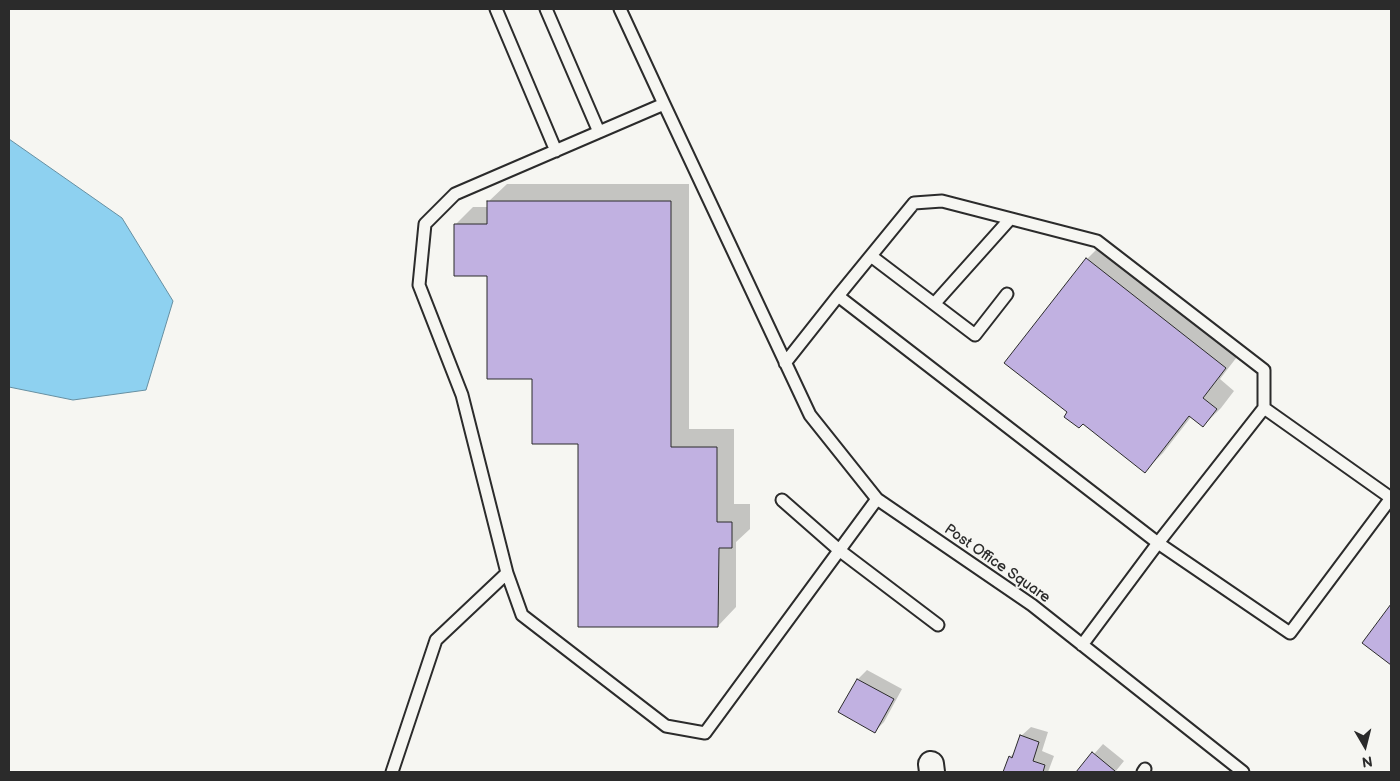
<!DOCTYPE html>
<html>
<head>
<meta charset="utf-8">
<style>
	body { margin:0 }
	#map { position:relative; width:1400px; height:781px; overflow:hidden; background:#f6f6f2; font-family:"Balsamiq Sans",sans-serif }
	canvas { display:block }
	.frame { position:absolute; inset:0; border:10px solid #2b2b2b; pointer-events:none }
	.north { position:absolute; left:1340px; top:721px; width:50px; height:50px; -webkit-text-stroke:4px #f6f6f2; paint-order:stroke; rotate:172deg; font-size:14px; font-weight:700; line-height:20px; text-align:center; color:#2b2b2b }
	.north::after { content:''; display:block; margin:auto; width:18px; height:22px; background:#2b2b2b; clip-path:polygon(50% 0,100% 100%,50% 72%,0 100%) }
</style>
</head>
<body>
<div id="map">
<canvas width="1400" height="781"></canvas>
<div class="frame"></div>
<div class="north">N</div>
</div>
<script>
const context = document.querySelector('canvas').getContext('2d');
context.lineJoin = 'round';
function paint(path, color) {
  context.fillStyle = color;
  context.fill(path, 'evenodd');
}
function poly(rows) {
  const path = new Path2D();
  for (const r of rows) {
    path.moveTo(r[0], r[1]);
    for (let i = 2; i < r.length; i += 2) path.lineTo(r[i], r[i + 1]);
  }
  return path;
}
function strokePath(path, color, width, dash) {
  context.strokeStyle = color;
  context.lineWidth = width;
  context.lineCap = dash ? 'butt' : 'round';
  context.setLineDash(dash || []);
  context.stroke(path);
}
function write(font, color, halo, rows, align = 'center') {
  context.font = font + ' "Balsamiq Sans",sans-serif';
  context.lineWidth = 4;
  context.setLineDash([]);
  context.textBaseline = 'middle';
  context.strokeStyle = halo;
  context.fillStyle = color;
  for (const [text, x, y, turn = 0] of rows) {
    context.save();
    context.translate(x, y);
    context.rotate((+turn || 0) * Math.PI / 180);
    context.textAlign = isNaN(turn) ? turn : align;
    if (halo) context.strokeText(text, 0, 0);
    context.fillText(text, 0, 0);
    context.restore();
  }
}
const water = poly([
	[9,139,122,218,173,301,146,390,73,400,9,387,9,139]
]);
paint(water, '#8ed1f0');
strokePath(water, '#668fa1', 1);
paint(poly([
	[507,184,689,184,689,429,734,429,734,504,750,504,750,529,736,542,736,607,718,626,533,378,489,275,455,225,473,207,488,207,488,202],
	[1105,241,1243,349,1220,379,1234,391,1221,408,1203,426,1191,417,1163,453,1145,471,1069,412,1087,259],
	[1391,606,1391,663,1363,642],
	[867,670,902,689,884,722,875,731,840,712,858,679],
	[1031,727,1048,732,1042,751,1054,756,1048,772,1004,772,1010,757,1016,751,1021,736],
	[1103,744,1124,761,1115,772,1078,772]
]), '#0003');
const building = poly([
	[487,201,671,201,671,447,717,447,717,522,732,522,732,548,719,548,718,627,578,627,578,444,532,444,532,379,487,379,487,276,454,276,454,224,487,224,487,201],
	[1086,258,1226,368,1203,398,1217,409,1203,427,1189,416,1145,473,1083,424,1079,428,1064,417,1067,412,1004,363,1086,258],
	[1391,604,1391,665,1362,643,1391,604],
	[857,679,894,699,875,733,838,712,857,679],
	[1020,735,1039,742,1033,761,1045,765,1043,772,1003,772,1009,756,1012,758,1020,735],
	[1092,752,1115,771,1114,772,1076,772,1092,752]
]);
paint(building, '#c1b1e1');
strokePath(building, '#2b2b2b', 1);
const service = poly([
	[496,9,556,151],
	[546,9,599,132],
	[620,9,664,104],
	[871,256,975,335,1007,294],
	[934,304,1010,219],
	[785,363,838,296,914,203,942,201,1097,241,1264,370,1264,408,1158,543,838,296],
	[877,499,705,733,666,726,522,615,507,573,462,395,419,285,425,224,455,194,664,104,810,415,877,499,1032,605,1243,772],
	[782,500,839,550,938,625],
	[1082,645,1158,543,1290,633,1391,498,1264,408],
	[392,772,436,640,507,573],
	[1143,772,1145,769]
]);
const minor = poly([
	[931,764,932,772]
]);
strokePath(service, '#2b2b2b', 15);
strokePath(minor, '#2b2b2b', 28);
strokePath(service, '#f6f6f2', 11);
strokePath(minor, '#f6f6f2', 24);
write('15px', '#2b2b2b', '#f6f6f2', [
	["Post Office Square",997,564,35]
]);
</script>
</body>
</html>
